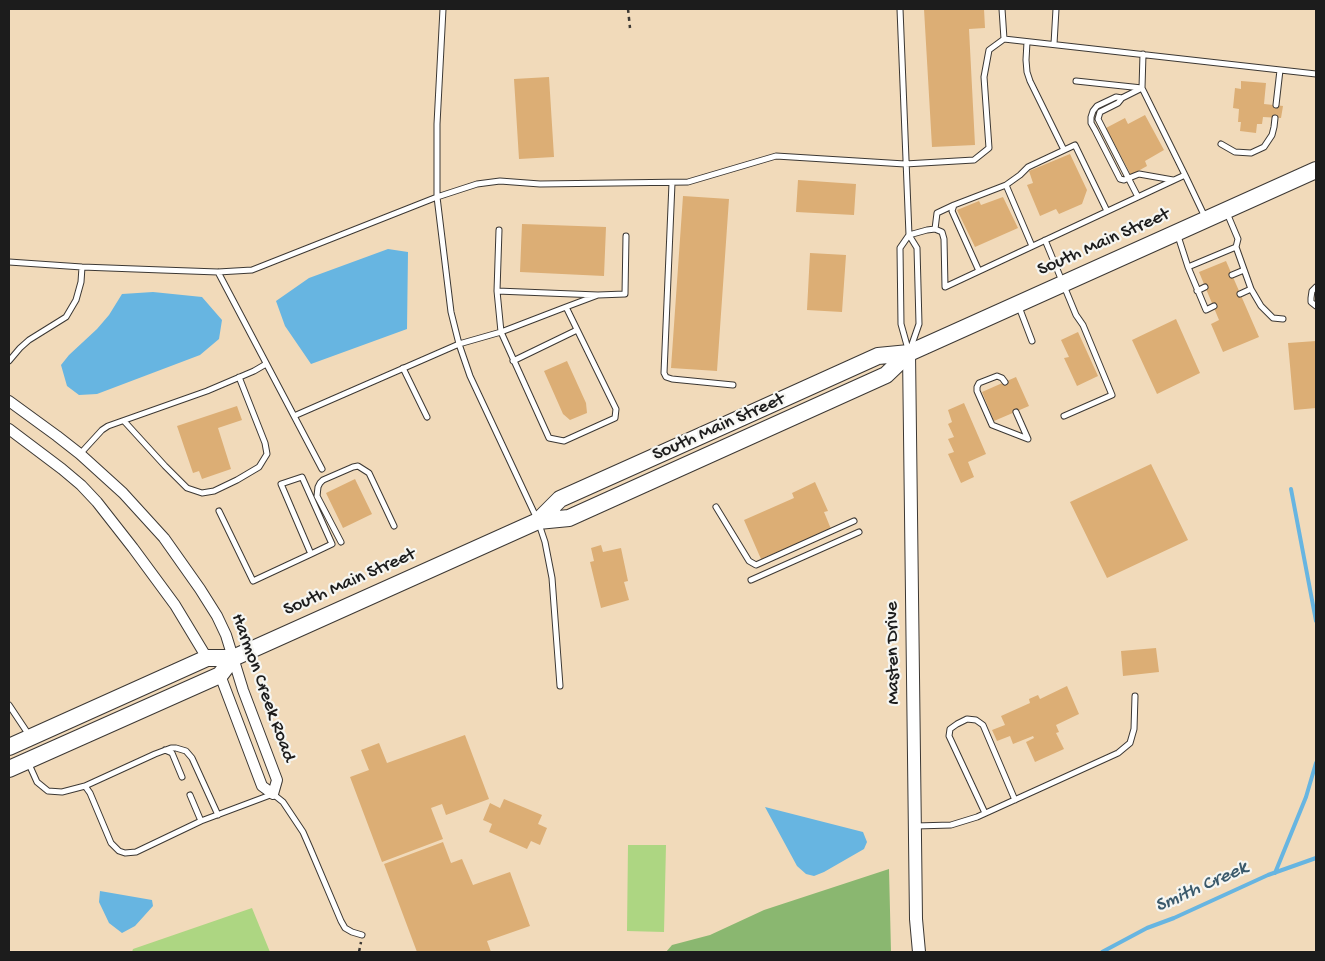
<!DOCTYPE html>
<html>
<head>
<meta charset="utf-8">
<style>
	body { margin:0 }
	#map { position:relative; width:1325px; height:961px; overflow:hidden; background:#f1daba; font-family:"Gochi Hand",sans-serif }
	canvas { display:block }
	.frame { position:absolute; inset:0; border:10px solid #1c1c1c; pointer-events:none }
</style>
</head>
<body>
<div id="map">
<canvas width="1325" height="961"></canvas>
<div class="frame"></div>
</div>
<script>
const context = document.querySelector('canvas').getContext('2d');
context.lineJoin = 'round';
function paint(path, color) {
  context.fillStyle = color;
  context.fill(path, 'evenodd');
}
function poly(rows) {
  const path = new Path2D();
  for (const r of rows) {
    path.moveTo(r[0], r[1]);
    for (let i = 2; i < r.length; i += 2) path.lineTo(r[i], r[i + 1]);
  }
  return path;
}
function strokePath(path, color, width, dash) {
  context.strokeStyle = color;
  context.lineWidth = width;
  context.lineCap = dash ? 'butt' : 'round';
  context.setLineDash(dash || []);
  context.stroke(path);
}
function write(font, color, halo, rows, align = 'center') {
  context.font = font + ' "Gochi Hand",sans-serif';
  context.lineWidth = 4.5;
  context.setLineDash([]);
  context.textBaseline = 'middle';
  context.strokeStyle = halo;
  context.fillStyle = color;
  for (const [text, x, y, turn = 0] of rows) {
    context.save();
    context.translate(x, y);
    context.rotate((+turn || 0) * Math.PI / 180);
    context.textAlign = isNaN(turn) ? turn : align;
    if (halo) context.strokeText(text, 0, 0);
    context.fillText(text, 0, 0);
    context.restore();
  }
}
paint(poly([
	[628,845,666,845,664,932,627,931],
	[252,908,270,952,132,952,133,949]
]), '#add682');
paint(poly([
	[889,869,891,952,666,952,672,945,710,935,764,910]
]), '#8ab770');
paint(poly([
	[388,249,408,252,407,329,311,364,285,326,276,301,309,278],
	[153,292,202,297,222,320,219,339,200,355,97,394,79,395,67,386,61,365,69,355,97,329,109,315,122,294],
	[765,807,863,832,867,842,864,849,824,872,814,876,806,874,797,866],
	[100,891,152,900,153,906,135,926,122,933,109,923,99,902]
]), '#67b5e1');
strokePath(poly([
	[1291,489,1316,621],
	[1275,873,1306,797,1316,763],
	[1102,952,1147,928,1174,918,1268,875,1316,858]
]), '#67b5e1', 4);
paint(poly([
	[924,9,984,9,985,28,969,29,975,145,932,147],
	[549,77,554,157,519,159,514,79],
	[1241,81,1266,83,1264,104,1283,106,1281,118,1263,117,1262,124,1257,124,1256,133,1240,131,1241,122,1238,122,1239,109,1233,108,1235,88,1241,89],
	[1145,115,1164,150,1145,161,1147,166,1131,175,1106,128,1125,118,1128,124],
	[1070,154,1087,190,1082,204,1059,214,1056,209,1040,216,1027,185,1033,183,1029,171],
	[798,180,856,184,854,215,796,212],
	[683,196,729,199,717,371,671,368],
	[1003,197,1018,228,975,247,957,210,979,201,981,205],
	[522,224,606,227,604,276,520,272],
	[810,253,846,255,842,312,807,310],
	[1226,261,1259,337,1223,352,1211,324,1219,320,1199,272],
	[1176,319,1200,373,1157,394,1132,340],
	[1078,332,1098,376,1077,386,1064,358,1069,357,1061,340],
	[1316,341,1316,408,1294,410,1288,343],
	[567,361,586,403,587,413,570,420,563,414,544,371],
	[1016,377,1029,406,994,421,982,392],
	[964,403,986,454,968,462,974,477,961,483,948,454,954,452,948,439,954,437,948,424,952,422,948,410],
	[237,406,242,420,218,428,231,469,202,479,199,471,193,473,177,426],
	[1151,464,1188,540,1107,578,1070,502],
	[355,479,372,514,343,528,326,493],
	[815,482,828,511,824,512,831,529,761,559,744,520,794,498,792,493],
	[601,545,603,552,621,548,628,581,624,582,629,600,601,608,590,562,594,561,591,548],
	[1156,648,1159,672,1123,676,1121,651],
	[1067,686,1079,714,1056,725,1059,732,1056,733,1064,749,1035,762,1026,742,1034,738,1033,736,1013,744,1010,736,997,741,992,730,1005,725,1001,716,1030,703,1029,699,1038,695,1040,699],
	[465,735,489,799,446,815,442,804,431,808,443,839,382,862,350,777,369,770,361,750,379,743,387,763],
	[504,799,542,815,538,824,547,828,540,845,531,841,527,849,489,832,492,824,483,820,490,803,500,808],
	[443,842,451,863,462,859,473,885,510,872,530,926,487,941,491,952,417,952,384,864]
]), '#dcae75');
const service = poly([
	[443,9,437,124,437,197,451,312,459,344,470,376,538,521,545,542,552,578,560,686],
	[900,9,909,235,917,248,919,324,911,347],
	[1002,9,1004,39],
	[1027,42,1026,60,1027,72,1030,81,1064,150],
	[1054,44,1056,9],
	[1143,54,1142,88,1185,175],
	[1076,81,1142,88],
	[1122,98,1116,97,1097,106,1093,111,1091,117,1091,123,1095,130,1120,179,1124,180,1139,174,1173,180],
	[1276,105,1280,70],
	[1221,144,1235,152,1251,153,1264,147,1272,135,1274,127,1275,118],
	[672,183,664,373,666,377,672,379,733,385],
	[1006,185,1020,175,1028,167,1075,145,1107,211],
	[1138,197,1098,119,1100,112,1118,103,1122,98,1142,88],
	[935,229,937,213,954,205],
	[499,230,497,291,598,295],
	[1178,236,1188,267,1236,247,1238,239,1227,213],
	[1045,240,1076,315,1083,325,1112,395,1064,416],
	[1236,247,1251,289,1261,306,1273,318,1283,319],
	[9,262,82,267,162,270,218,272,252,270,437,197,477,184,500,181,540,184,688,182,776,156,905,164,974,160,989,148,984,77,989,50,1004,39,1316,74],
	[1188,267,1206,310,1214,306],
	[979,271,952,211,954,205,1006,185,1032,246],
	[218,272,322,469],
	[1232,275,1244,270],
	[1316,287,1312,291,1311,298,1311,302,1316,306],
	[1197,291,1205,287],
	[1240,294,1251,289],
	[566,307,598,295,625,294,626,236],
	[1019,307,1032,341],
	[908,349,901,324,900,248,909,235,927,230,935,229,942,232,944,239,945,287,1185,175,1205,217],
	[9,361,20,348,29,340,66,317,76,300,81,282,82,267],
	[513,361,577,330],
	[403,368,427,417],
	[1005,382,1002,378,997,376,979,383,977,387,977,391,992,425,1028,439,1016,412],
	[294,416,459,344,501,332,566,307,616,409,615,418,564,441,549,438,501,332,497,291],
	[124,421,165,466,187,488,202,493,214,491,237,480,259,467,267,454,265,443,239,377],
	[80,454,102,430,108,426,207,391,254,371,266,364],
	[716,507,749,561,756,565,854,521],
	[219,511,253,581,311,554,332,544,302,477,281,484,311,554],
	[341,542,317,496,318,487,320,483,323,480,353,467,358,466,369,473,394,526],
	[751,580,859,532],
	[9,705,29,735],
	[165,750,172,753,182,777],
	[28,762,37,782,48,791,62,792,85,786,90,793,111,843,119,851,125,853,136,852,201,821,273,794,283,802,303,832,310,848,341,921,345,928,352,932,362,935],
	[85,786,155,754,171,748,176,748,186,751,192,758,218,815],
	[190,795,201,821],
	[985,813,949,736,950,729,957,724,967,719,976,720,983,725,1015,800],
	[916,826,951,825,977,817,1118,753,1130,743,1134,729,1135,696]
]);
const minor = poly([
	[9,401,57,436,80,454,123,493,164,538,200,589,217,616,226,635,243,690,277,780,273,794,262,786,220,675],
	[9,429,62,469,81,485,97,502,133,548,175,605,207,658]
]);
const tertiary = poly([
	[909,353,916,919,919,952]
]);
const primary = poly([
	[538,521,569,518,886,375,909,353],
	[9,747,207,658,233,658,538,521,560,499,743,417,878,356,909,353,1316,170],
	[9,769,220,675,233,658]
]);
strokePath(service, '#3c3834', 7);
strokePath(minor, '#3c3834', 12);
strokePath(tertiary, '#3c3834', 14);
strokePath(primary, '#3c3834', 18);
strokePath(poly([
	[628,9,630,28],
	[359,952,361,942]
]), '#3c3834', 2.5, [4, 4]);
strokePath(service, '#fff', 5);
strokePath(minor, '#fff', 10);
strokePath(tertiary, '#fff', 12);
strokePath(primary, '#fff', 16);
write('19px', '#1c1c1c', '#f6f6f2', [
	["South Main Street",1104,243,-24],
	["South Main Street",719,428,-24],
	["South Main Street",350,583,-24],
	["Masten Drive",894,653,-91],
	["Harmon Creek Road",262,688,70]
]);
write('italic 20px', '#3a596b', '#f6f6f2', [
	["Smith Creek",1202,888,-24]
]);
</script>
</body>
</html>
